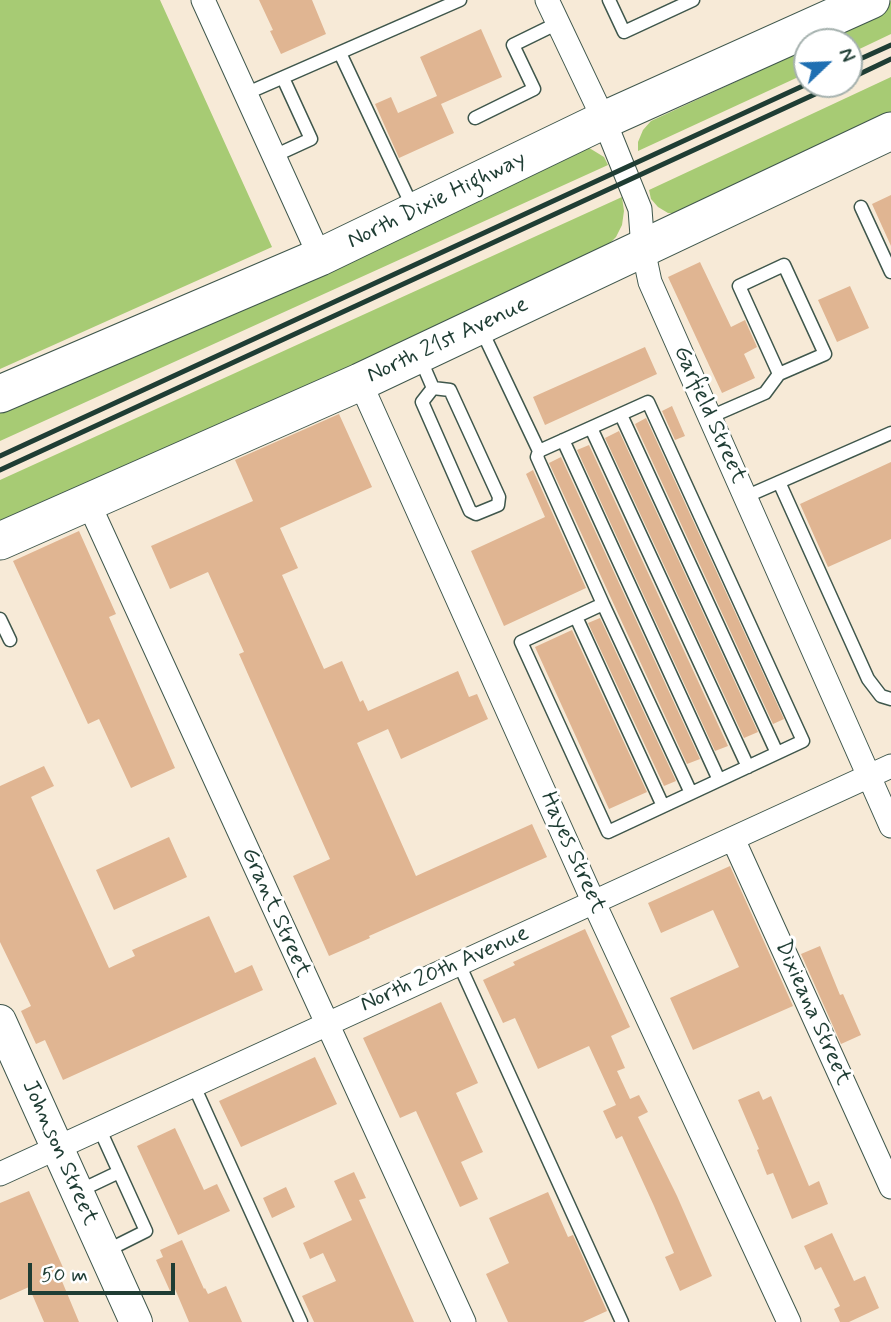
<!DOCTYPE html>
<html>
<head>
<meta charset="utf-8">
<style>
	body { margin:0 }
	#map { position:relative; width:891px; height:1322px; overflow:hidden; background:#f7ead7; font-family:Mynerve,sans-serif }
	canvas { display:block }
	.north { position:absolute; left:793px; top:28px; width:70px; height:70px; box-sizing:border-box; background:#fff; border:2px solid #a5b1ae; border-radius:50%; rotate:67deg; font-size:19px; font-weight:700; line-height:28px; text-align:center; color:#1f3d34 }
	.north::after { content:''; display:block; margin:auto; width:24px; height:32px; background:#1f6fb2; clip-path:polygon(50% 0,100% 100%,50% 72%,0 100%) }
	.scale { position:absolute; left:28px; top:1263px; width:147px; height:32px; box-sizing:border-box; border:4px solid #1f3d34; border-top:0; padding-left:9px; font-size:21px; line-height:24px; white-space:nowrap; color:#1f3d34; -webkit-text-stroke:5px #fff; paint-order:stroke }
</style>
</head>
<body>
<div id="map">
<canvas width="891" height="1322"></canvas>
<div class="north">N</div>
<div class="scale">50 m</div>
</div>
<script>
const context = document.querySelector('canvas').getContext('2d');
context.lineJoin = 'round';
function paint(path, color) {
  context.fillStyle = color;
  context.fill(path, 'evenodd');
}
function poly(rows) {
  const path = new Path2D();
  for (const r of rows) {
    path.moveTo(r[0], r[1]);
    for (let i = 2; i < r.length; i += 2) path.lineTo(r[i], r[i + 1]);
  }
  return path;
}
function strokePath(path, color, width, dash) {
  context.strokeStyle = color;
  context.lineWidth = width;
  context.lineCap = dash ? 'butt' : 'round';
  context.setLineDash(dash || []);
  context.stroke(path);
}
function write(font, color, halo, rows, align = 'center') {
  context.font = font + ' Mynerve,sans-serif';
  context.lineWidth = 6;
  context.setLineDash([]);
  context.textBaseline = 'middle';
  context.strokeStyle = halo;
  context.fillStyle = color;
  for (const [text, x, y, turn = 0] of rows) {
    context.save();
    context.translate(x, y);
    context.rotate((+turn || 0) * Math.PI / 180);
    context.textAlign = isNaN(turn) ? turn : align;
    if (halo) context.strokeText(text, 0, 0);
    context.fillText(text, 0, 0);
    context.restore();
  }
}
paint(poly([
	[0,0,160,0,272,247,0,369],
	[891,1,891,34,849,54,849,42,808,42,835,26],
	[807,43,807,73,638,151,638,142,643,130,651,121,759,71],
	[891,77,891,116,680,214,668,213,658,207,651,199,649,190],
	[586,146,604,157,608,165,0,441,0,413],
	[622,197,624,211,622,225,616,237,604,249,0,528,0,480]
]), '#a7cb74');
paint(poly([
	[259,0,312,0,326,34,281,54,270,31,273,30],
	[481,29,502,77,441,104,454,133,399,158,375,104,391,97,398,113,437,96,420,57],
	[891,195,891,246,872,204],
	[700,262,731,327,745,320,757,347,744,354,755,378,722,393,668,277],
	[850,286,869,328,837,342,818,300],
	[645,347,657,374,545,425,533,397],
	[672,406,685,436,675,440,662,411],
	[339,414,372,487,280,528,298,568,282,575,324,669,342,661,360,702,363,700,368,711,458,671,469,697,477,694,488,719,401,759,388,729,357,743,416,876,532,824,547,857,369,936,370,938,329,956,293,876,330,859,239,654,244,652,208,572,170,589,151,546,253,501,235,460],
	[646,418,784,719,773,724,635,424],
	[619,431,758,732,744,738,605,438],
	[589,445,728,746,715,751,577,450],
	[561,457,700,759,687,764,549,463],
	[891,462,891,539,828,567,800,504],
	[533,470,586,588,504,626,471,551,545,517,526,474],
	[79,531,116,614,109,617,175,768,131,788,99,719,88,724,13,561],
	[600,618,676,781,664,786,588,623],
	[572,630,647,792,609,809,535,647],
	[44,766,54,786,31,797,109,968,135,956,132,950,209,916,235,973,252,965,263,990,63,1080,45,1040,36,1044,21,1011,31,1006,0,942,0,786],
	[169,837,187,877,114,910,96,870],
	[730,866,793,1006,693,1050,670,998,739,967,713,910,661,933,648,903],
	[585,929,630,1027,611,1036,625,1068,617,1071,630,1099,639,1095,648,1112,638,1117,677,1196,712,1276,680,1291,665,1257,674,1253,654,1206,622,1136,616,1139,603,1111,616,1105,589,1046,538,1069,515,1018,503,1023,483,980,515,965,513,962],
	[820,946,840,995,843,994,861,1035,841,1044,801,954],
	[441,1002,478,1083,456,1093,483,1152,461,1162,478,1199,460,1207,416,1111,400,1118,363,1038],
	[315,1057,337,1104,241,1147,219,1101],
	[759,1091,763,1100,771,1096,809,1186,819,1181,828,1204,792,1219,773,1173,767,1175,757,1150,759,1149,738,1100],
	[175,1128,204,1190,217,1184,230,1211,178,1235,137,1146],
	[354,1172,366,1198,359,1200,414,1322,314,1322,302,1296,336,1281,323,1253,310,1259,303,1243,352,1220,334,1181],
	[286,1187,295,1207,272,1218,263,1198],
	[29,1191,65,1272,59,1274,79,1322,44,1322,29,1287,0,1300,0,1203],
	[548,1192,568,1237,573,1235,607,1311,583,1322,508,1322,486,1274,509,1263,489,1218],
	[832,1233,854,1281,865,1276,879,1308,849,1322,840,1322,834,1309,840,1306,821,1267,815,1270,804,1246],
	[182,1240,204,1289,205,1288,208,1294,226,1286,242,1322,189,1322,175,1289,170,1291,156,1260,163,1257,160,1250]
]), '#e0b592');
const lane = poly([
	[609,0,624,32,693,0],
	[340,53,413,208],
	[245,94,460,0],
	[475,118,534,89,513,45,558,23],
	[274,156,311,139,283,78],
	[861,207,891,272],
	[481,329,539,451,537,457,603,604,521,642,608,832,803,741,648,402,539,451],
	[420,358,433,388,422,402,470,511,476,514,498,505,499,497,450,390,433,388],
	[621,415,777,753],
	[710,417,765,393,779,374,825,354,784,265,739,286,779,374],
	[591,428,748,767],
	[563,440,719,780],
	[779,482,868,679,881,696,891,699],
	[745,497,891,433],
	[603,604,691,793],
	[576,617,663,806],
	[0,619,10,640],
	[459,964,622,1322],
	[194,1086,301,1322],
	[100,1130,146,1231,104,1252],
	[77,1192,119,1172]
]);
const street = poly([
	[203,0,320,257],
	[547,0,604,120,640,209,643,249,650,282,891,826],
	[360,382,594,903,789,1322],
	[88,502,464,1322],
	[733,839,891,1187],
	[0,1174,891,766]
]);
const secondary = poly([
	[0,1021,136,1322]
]);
const primary = poly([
	[0,394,320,257,604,120,871,0],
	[0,541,360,382,891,131]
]);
strokePath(lane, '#3f574c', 15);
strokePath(street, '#3f574c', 25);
strokePath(secondary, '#3f574c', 34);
strokePath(primary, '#3f574c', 39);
strokePath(lane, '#fff', 12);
strokePath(street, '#fff', 23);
strokePath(secondary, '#fff', 32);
strokePath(primary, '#fff', 37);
strokePath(poly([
	[849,64,891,45],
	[849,79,891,59],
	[0,456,807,84],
	[0,470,837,84]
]), '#1f3d34', 5);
write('23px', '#1f3d34', '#fff', [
	["North Dixie Highway",437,201,-26],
	["North 21st Avenue",448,341,-25],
	["Garfield Street",709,415,66],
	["Hayes Street",572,853,66],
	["Grant Street",275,913,66],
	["North 20th Avenue",445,970,-24],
	["Dixieana Street",812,1013,66],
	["Johnson Street",59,1153,66]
]);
</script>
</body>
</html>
